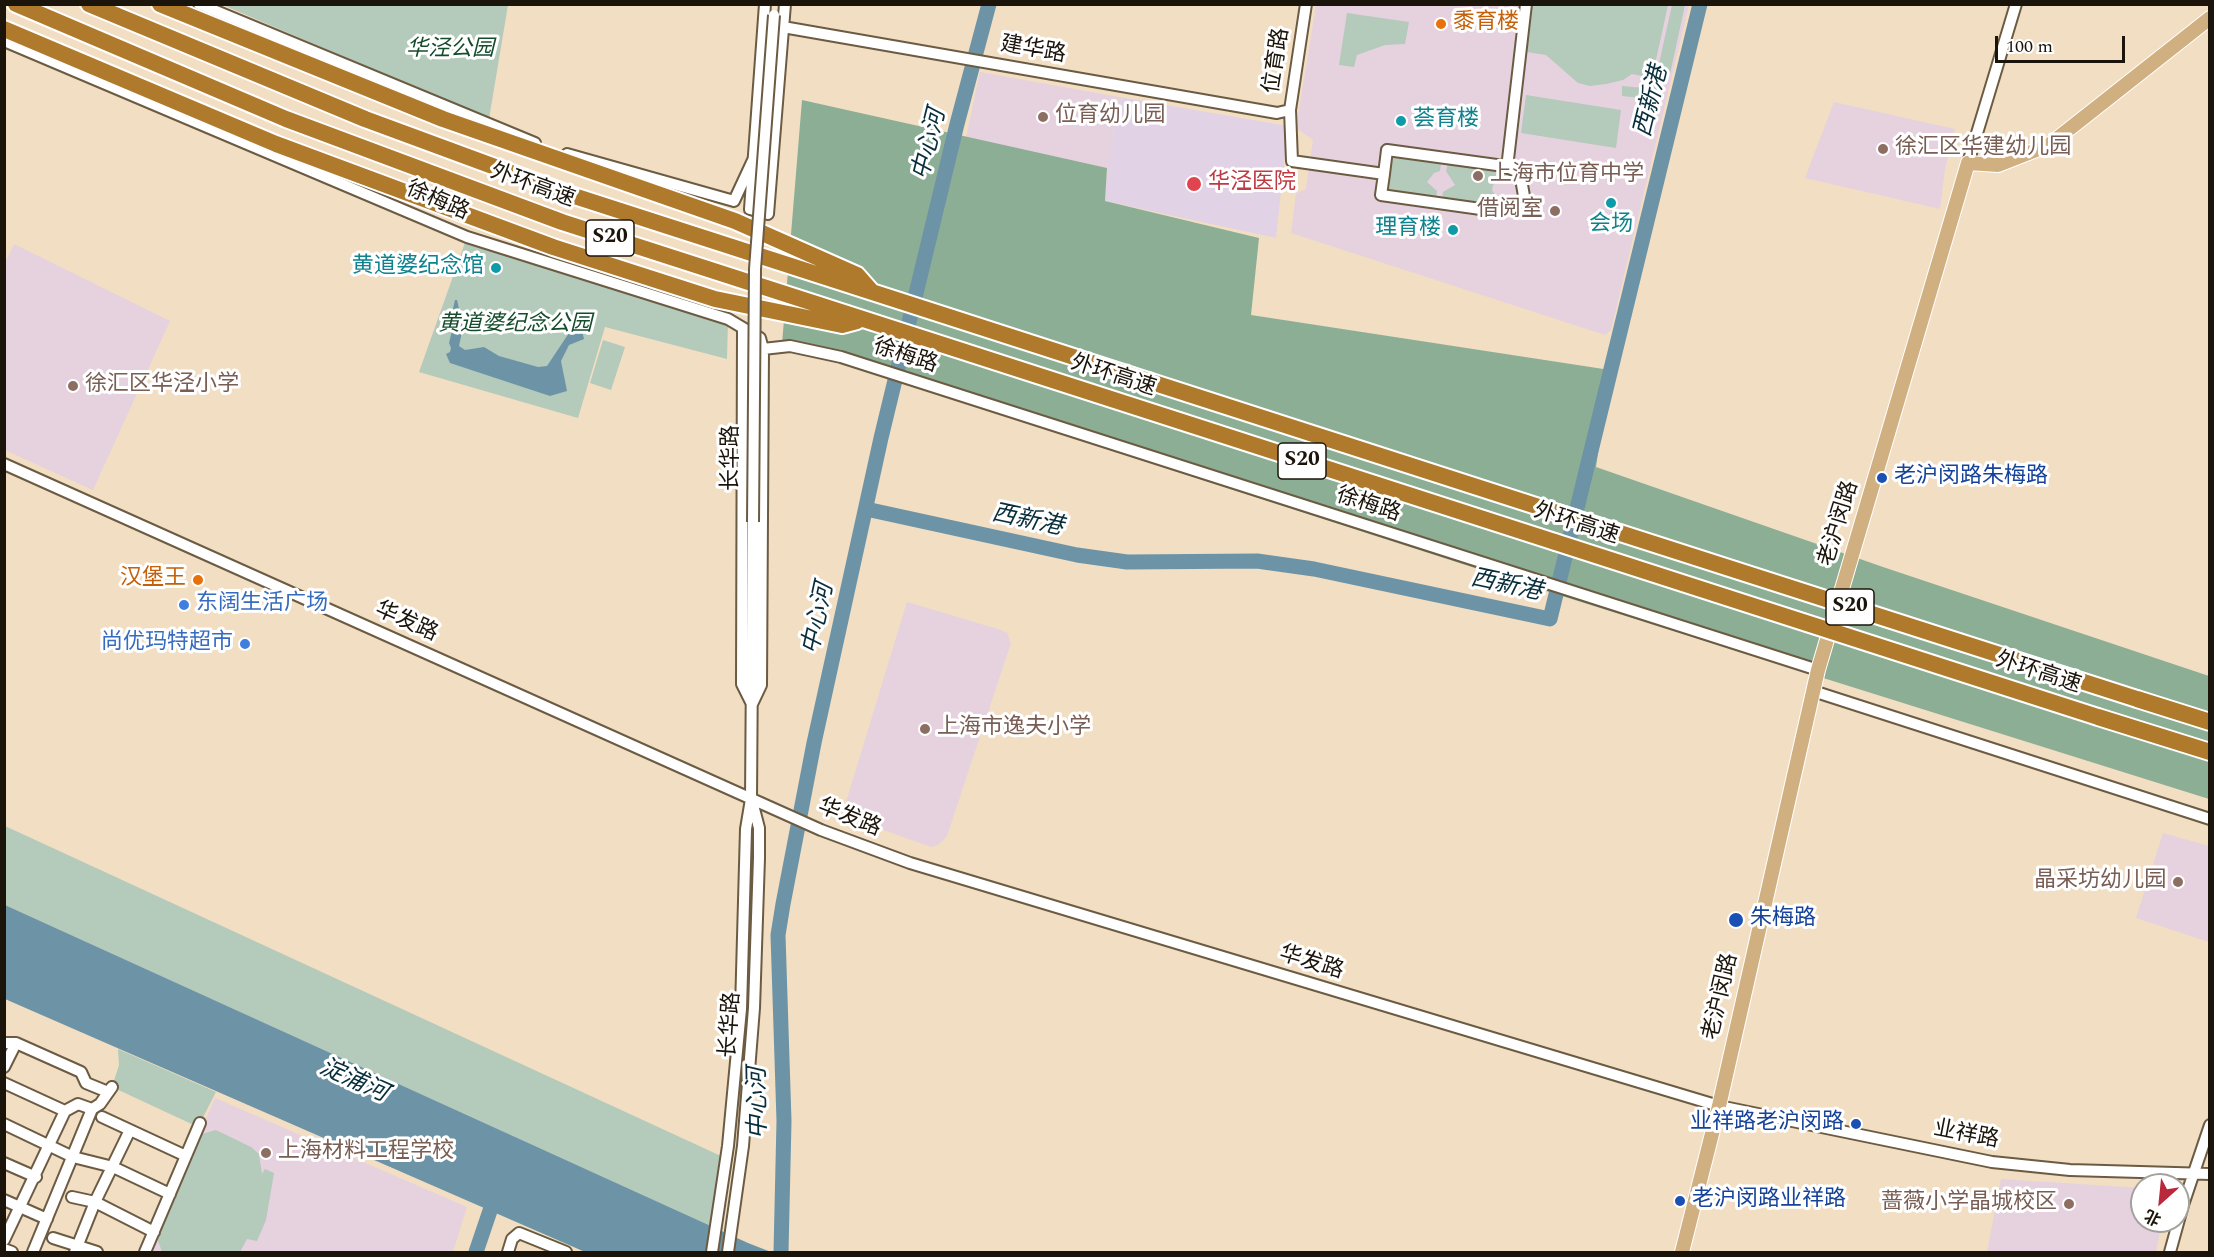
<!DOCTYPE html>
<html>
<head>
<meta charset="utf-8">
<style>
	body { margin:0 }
	#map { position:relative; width:2214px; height:1257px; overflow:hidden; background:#f2dec3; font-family:Spectral,"Noto Sans SC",serif }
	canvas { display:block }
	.frame { position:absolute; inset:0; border:6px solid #1b140a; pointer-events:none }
	.north { position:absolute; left:2130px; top:1173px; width:60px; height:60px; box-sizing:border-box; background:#fff; border:2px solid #a4a19d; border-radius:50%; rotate:207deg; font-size:16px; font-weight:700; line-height:24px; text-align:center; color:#1b140a }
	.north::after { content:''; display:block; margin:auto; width:21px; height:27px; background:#ba283b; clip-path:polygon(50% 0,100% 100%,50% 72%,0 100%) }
	.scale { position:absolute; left:1995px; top:36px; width:130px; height:27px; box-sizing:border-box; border:3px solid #1b140a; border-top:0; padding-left:8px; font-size:18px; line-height:21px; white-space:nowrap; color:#1b140a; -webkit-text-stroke:4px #fff; paint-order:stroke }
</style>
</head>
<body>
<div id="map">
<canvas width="2214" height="1257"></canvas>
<div class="frame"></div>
<div class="north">北</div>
<div class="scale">100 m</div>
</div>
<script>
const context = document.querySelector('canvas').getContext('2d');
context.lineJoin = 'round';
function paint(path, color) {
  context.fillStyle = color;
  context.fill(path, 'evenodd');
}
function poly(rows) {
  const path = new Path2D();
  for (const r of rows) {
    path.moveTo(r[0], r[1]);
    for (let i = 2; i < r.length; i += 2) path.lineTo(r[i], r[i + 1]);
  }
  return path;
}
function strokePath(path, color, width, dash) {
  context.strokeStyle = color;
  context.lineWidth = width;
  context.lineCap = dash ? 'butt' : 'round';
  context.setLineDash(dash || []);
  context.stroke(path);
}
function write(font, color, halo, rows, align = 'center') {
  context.font = font + ' Spectral,"Noto Sans SC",serif';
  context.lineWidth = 6;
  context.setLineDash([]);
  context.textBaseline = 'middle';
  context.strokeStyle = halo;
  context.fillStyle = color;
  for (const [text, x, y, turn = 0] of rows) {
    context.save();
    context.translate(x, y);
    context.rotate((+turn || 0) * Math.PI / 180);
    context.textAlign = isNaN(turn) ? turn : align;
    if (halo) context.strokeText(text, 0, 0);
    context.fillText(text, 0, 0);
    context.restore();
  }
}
paint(poly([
	[1316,5,1689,5,1611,330,1605,335,1291,233,1296,193,1306,189,1313,140,1296,128],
	[980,72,1119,97,1107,168,966,138],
	[1834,102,1955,129,1945,169,1940,209,1805,178],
	[14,244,170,321,93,490,5,450,4,265],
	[907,602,1001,630,1007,633,1011,643,947,836,938,845,931,847,842,815],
	[2163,833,2209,846,2209,942,2136,918],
	[215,1098,467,1207,453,1252,147,1252],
	[2001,1179,2142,1188,2142,1221,2162,1221,2156,1252,1987,1252]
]), '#e6d1df');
paint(poly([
	[1119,97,1288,126,1276,238,1105,201,1107,168]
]), '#e1d2e5');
paint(poly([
	[223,5,508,5,489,119],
	[1532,5,1668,5,1652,78,1632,74,1623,80,1606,84,1590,86,1578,83,1546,55,1527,52],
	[1672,5,1685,5,1670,74,1662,88,1641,98,1622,96,1622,86,1644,88,1656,77],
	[1347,13,1409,22,1405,44,1385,45,1357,55,1354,67,1339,65],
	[1526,95,1621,110,1616,148,1521,133],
	[1393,156,1441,163,1440,171,1434,173,1427,182,1437,191,1436,199,1387,191],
	[1448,163,1503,171,1501,180,1493,185,1492,190,1496,197,1501,198,1499,209,1442,200,1443,192,1455,185,1446,171],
	[467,237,728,319,727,359,605,327,578,418,419,372],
	[603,340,625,347,611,390,590,383],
	[5,826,721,1156,713,1228,5,905],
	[118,1049,216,1092,198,1127,112,1087,119,1065],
	[216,1130,251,1147,259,1154,262,1174,265,1169,274,1173,266,1220,257,1241,247,1239,240,1252,162,1252,157,1238,202,1134]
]), '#b4caba');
paint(poly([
	[802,100,1107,168,1105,201,1259,238,1251,315,1610,370,1596,467,1883,567,2209,676,2209,799,1546,591,782,344]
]), '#8cae95');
paint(poly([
	[455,300,457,300,463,327,459,346,465,350,484,347,499,356,538,367,547,366,573,327,581,326,584,339,569,345,561,361,567,391,550,396,450,363,446,354,450,352,451,348,449,343,456,314,453,309],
	[5,905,748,1243,771,1252,585,1252,5,999]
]), '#6d94a6');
strokePath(poly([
	[866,509,1077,555,1127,562,1257,561,1314,569,1550,619,1700,4],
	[476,1252,496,1193],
	[781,1252,784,1121,778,935,783,904,814,743,881,438,957,124,989,4]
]), '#6d94a6', 15);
const minor = poly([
	[199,4,535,143],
	[765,4,750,209,768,214,785,4],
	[783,27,1277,113,1290,110,1306,4],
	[4,41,467,237,728,319,760,338,763,349,761,685,752,704,742,684,743,329],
	[1290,110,1292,161,1384,174,1387,150,1504,166,1516,171,1521,179,1524,196,1521,202,1502,212,1381,195,1384,174],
	[567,154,734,201,754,158],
	[1968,163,2016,4],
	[1507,168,1526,4],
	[763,349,790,346,841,357,1818,670],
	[4,464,821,830,910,863,1719,1106,1992,1162,2070,1170,2210,1174],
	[1813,691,2210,819],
	[4,1043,16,1043,81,1072,86,1083,108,1092],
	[4,1067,16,1043],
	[4,1083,65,1111,78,1104,92,1109],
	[102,1117,186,1156],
	[4,1124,73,1157,113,1167,170,1194],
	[4,1163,36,1177],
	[72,1197,95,1202,154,1232],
	[4,1200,47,1219],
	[53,1238,97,1252],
	[4,1240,65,1111],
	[4,1249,12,1252],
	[33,1252,92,1109,100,1104,112,1087],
	[75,1252,95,1202,130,1130],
	[145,1252,200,1123],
	[508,1252,512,1239,519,1233,566,1252],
	[712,1252,728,1146,741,1009,746,829,751,799,753,522],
	[728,1252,743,1146,754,1008,759,858,759,828,753,805],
	[2170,1252,2183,1205,2210,1125]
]);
const major = poly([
	[1682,1252,1719,1106,1818,670,1968,163,1998,165,2049,145,2210,18]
]);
const highway = poly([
	[16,4,286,119,562,222,1555,542],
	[89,4,365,119,571,195,1564,515],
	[160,4,443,119,735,221,857,275,872,292],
	[4,29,276,144,553,247,715,299,842,325,857,321],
	[2137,699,2210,722],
	[2098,717,2210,752]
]);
strokePath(minor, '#6c5b43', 14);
strokePath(major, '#fff', 16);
strokePath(highway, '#fff', 20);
strokePath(minor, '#fff', 10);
strokePath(major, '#d0af81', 14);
strokePath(highway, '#b07a2d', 16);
const minorBridge = poly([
	[753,522,755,269,774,15]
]);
const highwayBridge = poly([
	[1564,515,2137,699],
	[1555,542,2098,717]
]);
strokePath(minorBridge, '#6c5b43', 14, []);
strokePath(highwayBridge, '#fff', 20, []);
strokePath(minorBridge, '#fff', 10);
strokePath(highwayBridge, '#b07a2d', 16);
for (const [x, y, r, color] of [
	[1441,24,6,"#e8710a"],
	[1043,117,6,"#8d6e63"],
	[1401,121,6,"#0f9aa8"],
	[1883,149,6,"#8d6e63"],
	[1478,176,6,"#8d6e63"],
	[1194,184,8,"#e0444e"],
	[1611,203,6,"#0f9aa8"],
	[1555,211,6,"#8d6e63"],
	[1453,230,6,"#0f9aa8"],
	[496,268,6,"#0f9aa8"],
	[73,386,6,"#8d6e63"],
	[1882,478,6,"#1a4fb4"],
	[198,580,6,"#e8710a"],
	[184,605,6,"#3f7fe0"],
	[245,644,6,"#3f7fe0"],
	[925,729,6,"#8d6e63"],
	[2178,882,6,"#8d6e63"],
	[1736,920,8,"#1a4fb4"],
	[1856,1124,6,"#1a4fb4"],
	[266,1153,6,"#8d6e63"],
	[1680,1201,6,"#1a4fb4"],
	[2069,1204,6,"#8d6e63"]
]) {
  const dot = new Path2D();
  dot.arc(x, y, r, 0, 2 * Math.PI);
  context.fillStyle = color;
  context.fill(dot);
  strokePath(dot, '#fff', 2);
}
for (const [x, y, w] of [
	[610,238,48],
	[1302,461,48],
	[1850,607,48]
]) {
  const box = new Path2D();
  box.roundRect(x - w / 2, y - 18, w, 36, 4.5);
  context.fillStyle = '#fff';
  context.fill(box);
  strokePath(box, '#1b140a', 1.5);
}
write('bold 21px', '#1b140a', null, [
	["S20",610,238],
	["S20",1302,461],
	["S20",1850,607]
]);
write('22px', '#c56008', '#fff', [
	["黍育楼",1453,24],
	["汉堡王",186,580,"right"]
], 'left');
write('italic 22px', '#154d2c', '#fff', [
	["华泾公园",450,51],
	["黄道婆纪念公园",515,326]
]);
write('22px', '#1b140a', '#fff', [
	["建华路",1033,51,10],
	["位育路",1278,61,-81],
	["外环高速",532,187,20],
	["徐梅路",437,202,23],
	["徐梅路",905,357,18],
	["外环高速",1113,377,18],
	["长华路",733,458,-90],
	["徐梅路",1368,506,18],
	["老沪闵路",1840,524,-73],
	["外环高速",1576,525,18],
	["华发路",406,623,24],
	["外环高速",2038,674,18],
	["华发路",849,819,22],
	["华发路",1311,964,17],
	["老沪闵路",1722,997,-77],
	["长华路",732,1025,-86],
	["业祥路",1966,1136,11]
]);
write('22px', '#785e54', '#fff', [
	["位育幼儿园",1055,117],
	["徐汇区华建幼儿园",1895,149],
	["上海市位育中学",1490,176],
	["借阅室",1543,211,"right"],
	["徐汇区华泾小学",85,386],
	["上海市逸夫小学",937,729],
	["晶采坊幼儿园",2166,882,"right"],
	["上海材料工程学校",278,1153],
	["蔷薇小学晶城校区",2057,1204,"right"]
], 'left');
write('22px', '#0d838f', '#fff', [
	["荟育楼",1413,121,"left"],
	["会场",1611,226,"center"],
	["理育楼",1441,230],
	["黄道婆纪念馆",484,268]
], 'right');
write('22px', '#be3a42', '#fff', [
	["华泾医院",1208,184]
], 'left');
write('22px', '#164399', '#fff', [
	["老沪闵路朱梅路",1894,478],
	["朱梅路",1750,920],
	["业祥路老沪闵路",1844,1124,"right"],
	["老沪闵路业祥路",1692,1201]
], 'left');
write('22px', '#366cbe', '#fff', [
	["东阔生活广场",196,605],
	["尚优玛特超市",233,644,"right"]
], 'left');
write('italic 24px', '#082e3c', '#fff', [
	["西新港",1653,102,-76],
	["中心河",931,145,-76],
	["西新港",1027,522,12],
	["西新港",1506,587,12],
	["中心河",820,619,-78],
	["淀浦河",353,1082,24],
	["中心河",760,1103,-91]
]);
</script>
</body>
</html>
